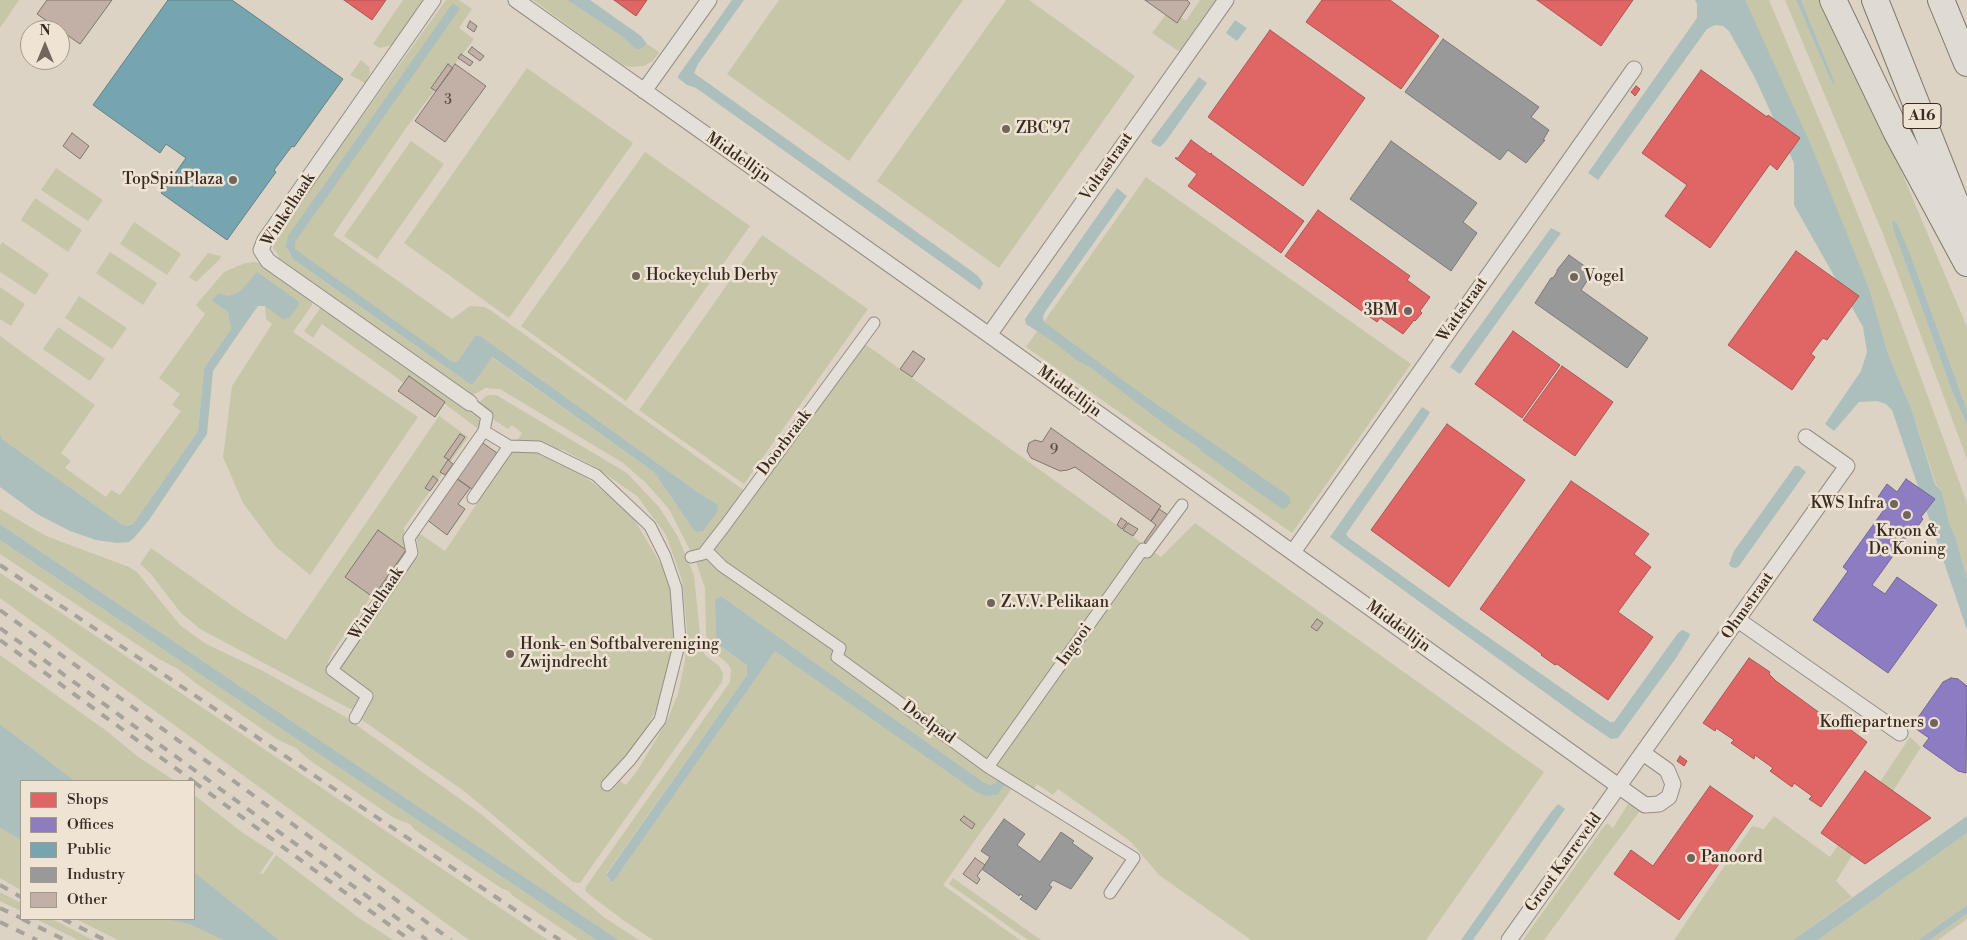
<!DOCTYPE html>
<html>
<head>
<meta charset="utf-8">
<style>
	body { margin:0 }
	#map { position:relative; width:1967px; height:940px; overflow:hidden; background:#dcd3c5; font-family:"Libre Bodoni",serif }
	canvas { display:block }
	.legend { position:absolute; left:20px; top:780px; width:175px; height:140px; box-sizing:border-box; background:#efe3d3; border:1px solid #a5998d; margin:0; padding:6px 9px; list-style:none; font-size:15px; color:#372b23 }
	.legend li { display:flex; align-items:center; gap:10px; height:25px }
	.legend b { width:25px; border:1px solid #a5998d }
	.north { position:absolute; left:20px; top:20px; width:50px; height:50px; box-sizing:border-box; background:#efe3d3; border:1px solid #a5998d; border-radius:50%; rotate:0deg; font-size:14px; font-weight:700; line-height:20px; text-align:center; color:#372b23 }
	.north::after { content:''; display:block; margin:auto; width:18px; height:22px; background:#71665c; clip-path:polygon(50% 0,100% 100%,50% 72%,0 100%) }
</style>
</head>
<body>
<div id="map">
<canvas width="1967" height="940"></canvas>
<ul class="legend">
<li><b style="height:14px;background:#e06666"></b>Shops</li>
<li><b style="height:14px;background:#8e7cc3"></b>Offices</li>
<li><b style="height:14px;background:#76a5af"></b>Public</li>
<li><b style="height:14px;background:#999"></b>Industry</li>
<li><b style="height:14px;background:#c2b0a6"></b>Other</li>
</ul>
<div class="north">N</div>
</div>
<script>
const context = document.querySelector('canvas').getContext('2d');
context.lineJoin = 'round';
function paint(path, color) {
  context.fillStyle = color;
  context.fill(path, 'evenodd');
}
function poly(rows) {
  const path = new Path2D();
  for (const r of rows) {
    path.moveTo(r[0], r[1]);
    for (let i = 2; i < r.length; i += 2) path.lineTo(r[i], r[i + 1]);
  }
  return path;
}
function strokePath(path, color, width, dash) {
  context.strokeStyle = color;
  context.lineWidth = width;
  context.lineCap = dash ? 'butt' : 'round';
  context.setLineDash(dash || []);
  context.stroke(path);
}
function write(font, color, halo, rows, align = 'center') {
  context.font = font + ' "Libre Bodoni",serif';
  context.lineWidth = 5;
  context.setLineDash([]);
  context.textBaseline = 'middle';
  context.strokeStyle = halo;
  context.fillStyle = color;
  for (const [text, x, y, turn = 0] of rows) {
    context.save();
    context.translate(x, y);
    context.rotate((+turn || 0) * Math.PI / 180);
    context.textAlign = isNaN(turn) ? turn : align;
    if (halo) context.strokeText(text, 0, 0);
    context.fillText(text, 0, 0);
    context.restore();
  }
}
paint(poly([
	[0,0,19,0,0,28],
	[403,0,425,0,392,45,380,48,373,44],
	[446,0,459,0,472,9,459,28,474,39,406,128,333,235,452,319,470,306,484,307,490,310,745,491,858,339,1161,557,1195,523,1544,772,1426,940,1251,940,1159,875,1131,842,1099,818,1058,789,1053,795,1037,784,1029,797,1013,787,943,885,1020,940,653,940,623,920,586,892,585,888,730,682,731,669,728,664,708,647,706,634,705,588,696,562,669,509,646,483,623,463,500,389,485,388,473,395,467,394,277,260,279,256,273,248,273,243,312,186],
	[295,242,295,249,298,252,453,362,458,361,475,336,479,335,699,493,717,504,695,532,654,472,491,357,473,384,470,384,293,259,286,248],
	[721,596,983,782,991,785,997,782,1001,790,992,796,776,652,773,654,614,881,611,882,607,878,606,874,747,675,747,665,716,643,715,599],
	[533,0,567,0,620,35,636,49,641,49,647,44,659,52,653,61,644,66,630,67,623,65],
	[779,0,963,0,849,161,727,74],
	[1006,0,1029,0,1135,76,999,268,877,181],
	[1200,0,1218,0,1181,53,1152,33,1170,9,1186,21],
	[1744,0,1769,0,1827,138,1895,307,1967,503,1967,578,1956,539,1949,523,1942,492,1936,484,1911,408,1888,354,1869,288,1840,218],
	[1785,0,1796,0,1832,83,1835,83,1801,0,1820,0,1869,95,1967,327,1967,410,1912,259,1894,220,1892,221,1893,229,1952,391,1967,425,1967,459,1883,234],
	[361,60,369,67,370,73,365,83,350,75],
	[527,68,633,143,509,318,404,243],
	[411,141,444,164,377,259,344,236],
	[645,152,750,226,626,401,521,326],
	[56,168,103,200,88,221,41,190],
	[1146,177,1411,364,1292,533,1026,347],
	[35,198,82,230,68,252,21,220],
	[134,222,181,254,167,275,120,244],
	[762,235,868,309,744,484,639,410],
	[2,242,49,274,35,295,0,272,0,246],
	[110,252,157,283,143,305,96,273],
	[208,253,221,256,220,259,196,282,189,277],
	[255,262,263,265,312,300,312,305,293,332,418,417,310,575,275,546,243,503,223,457,232,386,272,324,266,319,265,306,257,273,242,289,235,294,212,301,228,312,231,329,204,368,198,431,133,524,126,526,120,523,2,439,0,433,0,336,95,405,61,453,71,461,65,468,106,497,111,490,120,495,181,411,172,405,180,394,159,378,205,314,196,305,224,272,245,263],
	[0,287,25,304,11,326,0,319],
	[79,296,127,328,112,349,65,318],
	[321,307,481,420,481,431,409,377,404,383,322,324,313,338,304,331],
	[58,327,105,359,90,381,43,349],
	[491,395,496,395,627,473,659,507,678,537,694,575,701,645,705,655,719,666,723,673,722,682,580,883,573,882,464,791,362,720,360,715,372,694,338,670,419,555,416,531,445,551,480,499,480,492,522,433,512,425,508,429,494,420,492,413,479,402,486,396],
	[547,447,563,450,595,467,637,496,666,535,682,580,687,628,685,660,678,694,667,721,637,771,626,785,620,781,612,791,599,784,621,765,641,739,655,712,664,688,673,638,674,606,668,576,634,519,608,495,584,476,558,462,540,455],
	[439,416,468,437,404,528,405,547,332,653,328,662,327,672,361,698,354,711,200,629,181,613,150,573,140,564,151,548,241,612,286,640],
	[0,509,46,536,129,567,137,572,180,625,192,634,206,644,263,671,344,716,481,814,605,918,639,940,619,940,416,805,0,524],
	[0,540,496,873,596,940,578,940,513,896,509,891,501,888,415,830,410,824,394,818,308,759,296,748,278,740,197,684,178,669,159,659,0,554],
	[0,573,87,630,548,940,469,940,0,598],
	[0,655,108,732,137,756,175,781,75,781,0,724],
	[1910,737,1921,747,1836,881,1852,897,1793,940,1674,940,1752,826,1764,829,1774,816,1830,857],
	[194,795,243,833,274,853,260,873,263,874,276,855,359,918,393,940,279,940,194,872],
	[1630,801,1642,808,1544,940,1523,940,1602,829,1607,823,1613,828],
	[0,828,21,840,21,890,0,878],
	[1967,833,1967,905,1918,940,1818,940],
	[953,878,1041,940,1028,940,949,884],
	[0,892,21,903,21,911,0,901],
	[1967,914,1967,919,1938,940,1930,940],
	[36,919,52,919,93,940,78,940],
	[76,919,165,919,189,924,223,940,118,940]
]), '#c7c6a8');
paint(poly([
	[567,0,590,0,641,36,647,44,641,49,636,49,620,35],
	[732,0,744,0,698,64,694,73,977,275,983,283,980,290,696,88,687,85,678,78,678,76],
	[1695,0,1745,0,1811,145,1869,288,1888,354,1911,408,1935,484,1942,492,1949,523,1956,539,1967,578,1967,630,1892,410,1886,404,1877,401,1859,402,1834,431,1825,424,1861,371,1867,352,1863,327,1794,205,1794,163,1755,78,1729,31,1723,26,1715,25,1707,29,1598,180,1588,173,1697,18,1697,4],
	[1796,0,1801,0,1835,83,1832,83],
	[453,3,460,9,295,242,295,249,453,362,458,361,475,336,479,335,699,493,717,504,718,511,703,531,695,532,654,472,492,357,473,384,470,384,293,259,286,247,288,236],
	[1235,20,1247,28,1237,41,1226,33],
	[1199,77,1207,83,1166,141,1160,147,1153,144,1151,141],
	[1117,188,1127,196,1045,312,1043,317,1044,322,1139,392,1289,496,1291,502,1286,508,1282,509,1201,451,1198,447,1175,432,1090,367,1078,361,1055,343,1026,324,1025,319],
	[1893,220,1897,223,1912,259,1967,410,1967,425,1952,391,1893,229,1892,221],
	[1551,228,1561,233,1460,374,1450,367],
	[257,272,298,301,299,305,289,318,283,319,265,306,258,306,241,330,213,371,207,434,149,520,134,538,129,542,117,543,96,540,70,531,37,514,0,487,0,433,2,439,120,523,126,526,133,524,198,431,204,368,231,329,228,312,212,301,218,293,227,296,235,294,242,289],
	[1422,407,1430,412,1426,419,1346,534,1349,538,1461,618,1610,722,1614,722,1678,633,1682,630,1687,632,1690,634,1689,637,1676,658,1618,738,1611,739,1583,720,1330,537],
	[1795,466,1799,466,1806,472,1739,566,1736,568,1731,567,1729,564,1734,551],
	[0,524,416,805,619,940,596,940,0,540],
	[721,596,983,782,991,785,997,782,1000,777,1008,781,997,795,986,796,978,793,776,652,773,654,614,881,611,882,606,875,747,675,747,665,716,643,715,599],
	[0,724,75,781,21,781,21,840,0,828],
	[1558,804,1565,809,1473,940,1461,940,1551,812],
	[1967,816,1967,833,1818,940,1793,940],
	[194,872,279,940,223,940,189,924,165,919,194,919],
	[1967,905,1967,914,1930,940,1918,940]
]), '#adbfbd');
const shops = poly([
	[344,0,386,0,372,20,344,0],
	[614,0,647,0,636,16,614,0],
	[1322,0,1390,0,1439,36,1401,89,1306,22,1322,0],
	[1537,0,1633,0,1601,46,1537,0],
	[1270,30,1365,98,1303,186,1208,117,1270,30],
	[1701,70,1767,117,1768,115,1800,138,1777,170,1770,164,1710,248,1665,216,1687,185,1642,153,1701,70],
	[1636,86,1640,89,1635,96,1631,92,1636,86],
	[1191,140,1210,154,1212,153,1211,154,1304,221,1281,253,1188,186,1197,174,1175,158,1178,158,1191,140],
	[1318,210,1410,276,1407,280,1430,297,1420,311,1422,313,1415,321,1414,320,1403,334,1380,318,1377,322,1285,256,1318,210],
	[1796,251,1859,296,1827,340,1823,338,1819,343,1811,354,1815,357,1792,390,1728,345,1796,251],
	[1513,331,1560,365,1522,418,1475,384,1513,331],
	[1562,366,1613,402,1575,456,1523,420,1562,366],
	[1447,424,1525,480,1449,587,1371,530,1447,424],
	[1571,481,1649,534,1634,554,1651,567,1618,612,1653,637,1608,700,1557,664,1555,665,1541,655,1542,654,1480,609,1571,481],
	[1749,658,1770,672,1769,674,1776,681,1828,719,1840,727,1845,729,1847,727,1867,742,1821,807,1809,799,1812,796,1794,783,1792,787,1770,771,1773,768,1755,755,1754,759,1731,743,1734,740,1716,728,1715,731,1703,723,1749,658],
	[1680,756,1687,761,1684,766,1677,761,1680,756],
	[1865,771,1931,818,1865,864,1821,833,1865,771],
	[1710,786,1753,816,1679,920,1614,874,1631,850,1653,866,1710,786]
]);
paint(shops, '#e06666');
strokePath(shops, '#ad5452', 1);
const offices = poly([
	[1906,479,1935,499,1921,517,1923,519,1918,526,1916,524,1872,585,1885,594,1897,577,1937,605,1888,673,1813,620,1848,571,1843,567,1888,504,1878,497,1887,484,1897,492,1906,479],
	[1951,678,1958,679,1967,686,1966,773,1958,771,1923,746,1929,738,1912,726,1943,682,1951,678]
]);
paint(offices, '#8e7cc3');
strokePath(offices, '#746493', 1);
const public = poly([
	[168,0,232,0,343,79,294,147,292,146,274,170,276,172,227,240,161,193,186,158,166,144,160,153,93,105,168,0]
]);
paint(public, '#76a5af');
strokePath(public, '#638085', 1);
const industry = poly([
	[1443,39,1539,107,1531,117,1549,130,1543,140,1545,140,1526,163,1508,150,1500,160,1405,92,1443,39],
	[1391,141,1477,203,1463,222,1477,233,1451,271,1350,199,1391,141],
	[1569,255,1593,272,1581,290,1648,338,1627,368,1535,303,1551,278,1553,278,1557,272,1557,270,1569,255],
	[1004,819,1025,834,1017,845,1040,862,1061,832,1074,841,1072,843,1093,858,1071,889,1053,880,1049,885,1052,887,1036,910,1020,899,1023,896,1020,894,1019,896,982,869,990,857,981,851,1004,819]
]);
paint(industry, '#999');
strokePath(industry, '#7c7876', 1);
const building = poly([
	[47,0,112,0,80,44,37,14,47,0],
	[1145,0,1187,0,1190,3,1177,23,1145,0],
	[470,21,477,26,474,32,467,27,470,21],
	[472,47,484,56,480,61,468,52,472,47],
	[461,54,473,62,470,66,458,58,461,54],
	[448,64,453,68,436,91,431,88,448,64],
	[455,64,486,86,445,142,415,121,455,64],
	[72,133,89,146,80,159,63,146,72,133],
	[913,351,925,359,912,377,900,369,913,351],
	[409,376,445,402,435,417,398,391,409,376],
	[1051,428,1161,506,1151,521,1075,467,1068,470,1060,471,1031,458,1027,451,1029,443,1035,440,1042,442,1051,428],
	[460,434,465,437,449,460,444,457,460,434],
	[480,441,497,453,472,489,454,477,480,441],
	[448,460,453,464,445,475,440,472,448,460],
	[433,476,438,480,430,491,425,488,433,476],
	[455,477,470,488,458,504,465,509,447,535,426,519,455,477],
	[1159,509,1171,517,1150,547,1144,542,1156,525,1151,521,1159,509],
	[1121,518,1127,522,1122,529,1117,525,1121,518],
	[1128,523,1138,529,1133,536,1123,530,1128,523],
	[378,530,406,550,373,597,345,577,378,530],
	[1317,619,1323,623,1317,631,1311,627,1317,619],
	[964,816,975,824,972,829,960,820,964,816],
	[975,858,985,865,977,876,980,879,977,884,963,874,975,858]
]);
paint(building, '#c2b0a6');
strokePath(building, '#7d7770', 1);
const pedestrian = poly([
	[484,431,509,446,539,447,596,475,650,526,665,556,676,588,680,641,660,720,630,760,607,785],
	[473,498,509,446],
	[706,550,722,566,840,648,837,657,988,767,1134,858,1110,893],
	[691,557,703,554,724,527,874,323],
	[355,718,367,696,332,670,412,553,409,538,484,431,487,416,470,403],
	[988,767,1143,549,1147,552,1182,505]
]);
const minor = poly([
	[433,0,265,240,261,250,268,261,470,403],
	[516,0,989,335,1631,795,1645,805,1659,804,1669,797,1673,784,1667,770,1643,753],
	[644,91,709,0],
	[989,335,1226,0],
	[1293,552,1634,69],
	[1738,620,1900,733],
	[1509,940,1847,466,1806,437]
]);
const motorway = poly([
	[1833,0,1896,131,1967,263],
	[1875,0,1967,232],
	[1941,0,1967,63]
]);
strokePath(pedestrian, '#958e85', 13);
strokePath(minor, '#958e85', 17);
strokePath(motorway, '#7d7770', 28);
strokePath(pedestrian, '#e4e0d9', 11);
strokePath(minor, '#e4e0d9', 15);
strokePath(motorway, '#dfdad2', 26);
strokePath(poly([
	[0,565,560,940],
	[0,610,451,940],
	[0,628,427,940],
	[0,640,193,781],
	[194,782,410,940],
	[0,885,21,897],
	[0,908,21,918],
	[22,919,65,940],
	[63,919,105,940],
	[0,922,37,940]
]), '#a6a29c', 4, [9, 9]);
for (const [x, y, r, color] of [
	[1006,129,5,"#71665c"],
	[233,180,5,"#71665c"],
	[636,276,5,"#71665c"],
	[1574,277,5,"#71665c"],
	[1408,311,5,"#71665c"],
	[1894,504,5,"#71665c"],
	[1907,515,5,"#71665c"],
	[991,603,5,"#71665c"],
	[510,654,5,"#71665c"],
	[1934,723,5,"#71665c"],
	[1691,858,5,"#71665c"]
]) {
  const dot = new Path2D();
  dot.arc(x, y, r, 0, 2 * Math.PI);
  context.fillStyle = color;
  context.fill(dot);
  strokePath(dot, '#efe3d3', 2);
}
write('14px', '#5a4c44', null, [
	["3",448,101],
	["9",1054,451]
]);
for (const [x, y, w] of [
	[1922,116,38]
]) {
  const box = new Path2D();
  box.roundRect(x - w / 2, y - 12.5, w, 25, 4);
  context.fillStyle = '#efe3d3';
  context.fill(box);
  strokePath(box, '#372b23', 1);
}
write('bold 15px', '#372b23', null, [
	["A16",1922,116]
]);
write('16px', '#372b23', '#efe3d3', [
	["ZBC'97",1016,129],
	["TopSpinPlaza",223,180,"right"],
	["Hockeyclub Derby",646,276],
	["Vogel",1584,277],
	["3BM",1398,311,"right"],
	["KWS Infra",1884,504,"right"],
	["Kroon &",1907,532,"center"],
	["De Koning",1907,550,"center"],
	["Z.V.V. Pelikaan",1001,603],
	["Honk- en Softbalvereniging",520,645],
	["Zwijndrecht",520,663],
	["Koffiepartners",1924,723,"right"],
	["Panoord",1701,858]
], 'left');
write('16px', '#372b23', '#efe3d3', [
	["Middellijn",738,158,35],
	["Voltastraat",1107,167,-55],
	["Winkelhaak",289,210,-57],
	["Wattstraat",1463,310,-55],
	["Middellijn",1069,392,36],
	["Doorbraak",785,443,-53],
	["Winkelhaak",377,604,-56],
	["Ohmstraat",1748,606,-55],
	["Middellijn",1398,627,36],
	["Ingooi",1075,645,-55],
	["Doelpad",928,723,36],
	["Groot Karreveld",1564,863,-54]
]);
</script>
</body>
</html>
